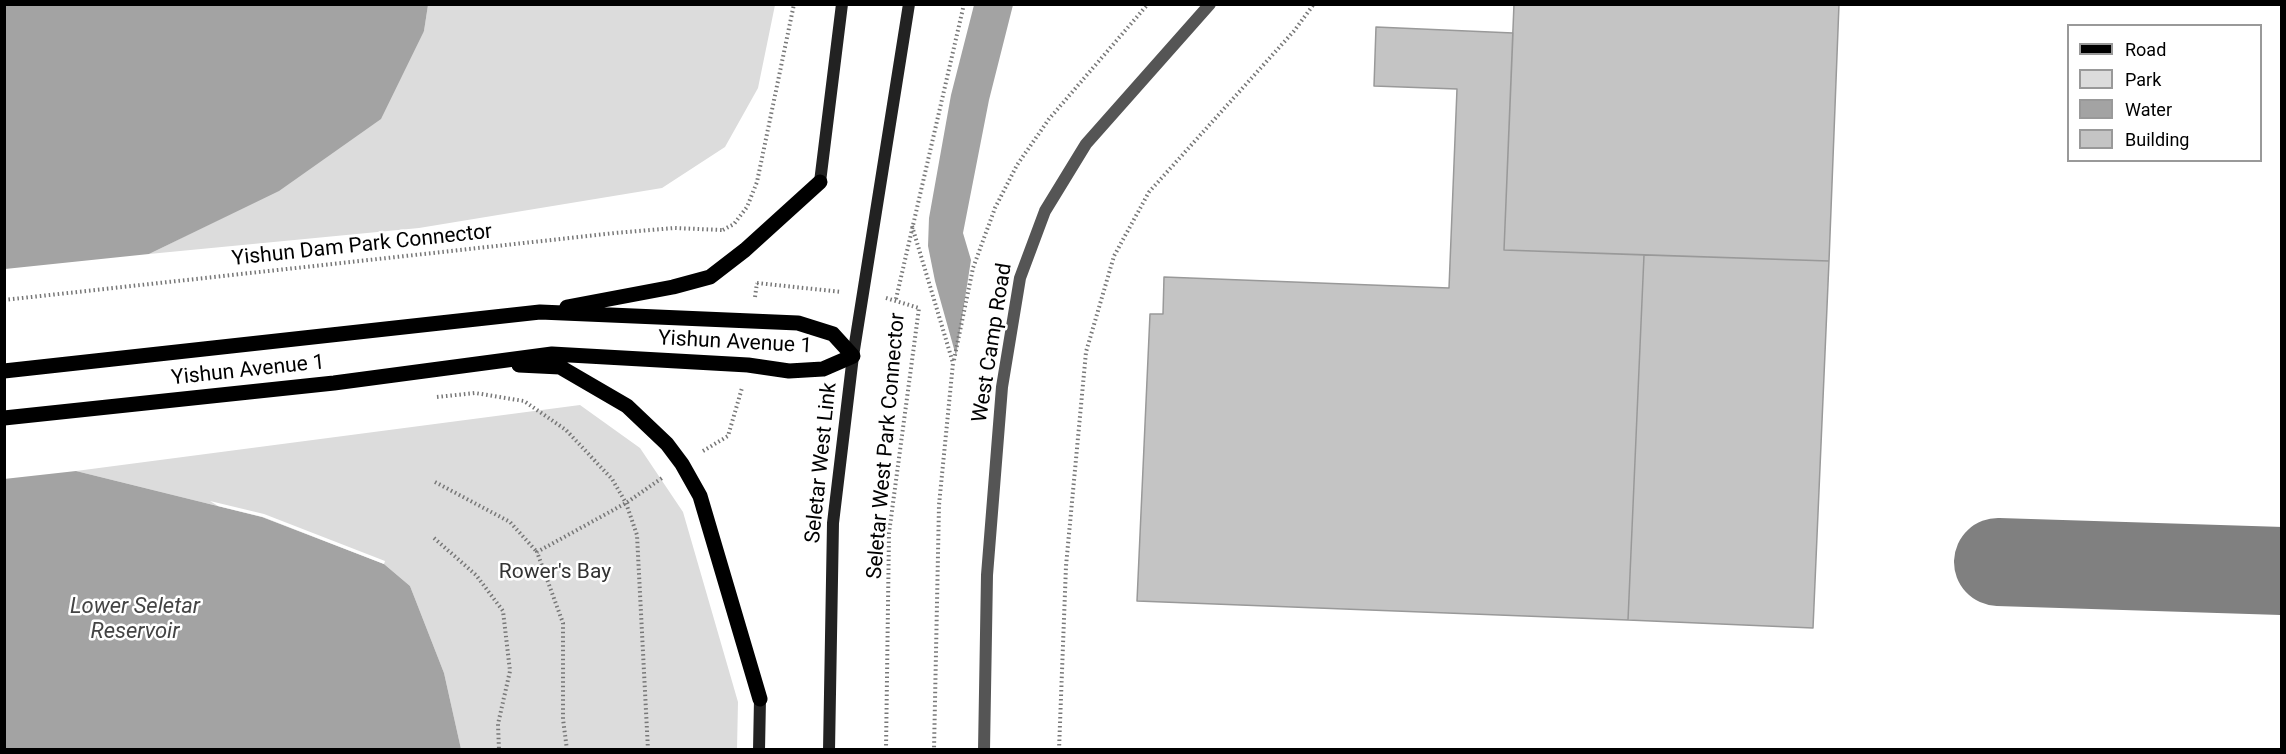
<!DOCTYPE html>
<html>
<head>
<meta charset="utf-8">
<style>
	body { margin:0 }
	#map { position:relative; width:2286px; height:754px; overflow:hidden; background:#fff; font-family:Roboto,sans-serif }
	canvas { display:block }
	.frame { position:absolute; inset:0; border:6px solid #000; pointer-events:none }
	.legend { position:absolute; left:2067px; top:24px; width:195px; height:138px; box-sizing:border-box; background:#fff; border:2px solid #999; margin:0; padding:8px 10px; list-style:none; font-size:18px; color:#000 }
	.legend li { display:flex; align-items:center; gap:12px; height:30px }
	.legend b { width:30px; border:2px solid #999 }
</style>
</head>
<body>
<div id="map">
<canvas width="2286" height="754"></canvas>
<div class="frame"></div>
<ul class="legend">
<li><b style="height:8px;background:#000"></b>Road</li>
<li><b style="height:16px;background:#dcdcdc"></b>Park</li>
<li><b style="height:16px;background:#a3a3a3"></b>Water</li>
<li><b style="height:16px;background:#c4c4c4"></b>Building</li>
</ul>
</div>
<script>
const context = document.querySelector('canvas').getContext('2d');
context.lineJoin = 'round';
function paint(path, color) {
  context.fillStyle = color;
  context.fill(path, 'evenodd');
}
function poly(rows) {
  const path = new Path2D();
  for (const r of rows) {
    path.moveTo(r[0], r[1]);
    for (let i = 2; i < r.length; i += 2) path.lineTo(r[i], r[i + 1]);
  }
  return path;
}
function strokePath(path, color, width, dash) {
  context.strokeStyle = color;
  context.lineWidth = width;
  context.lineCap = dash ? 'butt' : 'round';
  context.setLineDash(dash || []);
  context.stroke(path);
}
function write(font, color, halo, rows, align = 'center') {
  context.font = font + ' Roboto,sans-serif';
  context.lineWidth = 5;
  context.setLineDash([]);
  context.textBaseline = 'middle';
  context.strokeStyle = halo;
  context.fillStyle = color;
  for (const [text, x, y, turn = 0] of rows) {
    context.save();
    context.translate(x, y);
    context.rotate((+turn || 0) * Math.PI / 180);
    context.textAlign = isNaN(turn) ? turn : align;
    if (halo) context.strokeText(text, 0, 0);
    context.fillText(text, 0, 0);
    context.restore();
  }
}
paint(poly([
	[428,5,775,5,758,88,725,147,662,188,419,228,149,254,279,190,424,31],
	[580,405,640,448,683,512,738,702,737,749,461,749,444,673,410,586,384,564,262,517,76,471]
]), '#dcdcdc');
paint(poly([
	[4,5,5,4,428,5,424,31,381,119,279,191,149,254,5,269],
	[974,5,1013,5,989,100,963,233,971,260,956,356,935,281,928,246,929,218,951,95],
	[76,471,262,517,384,564,410,586,444,673,461,749,5,749,4,479]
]), '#a3a3a3');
paint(poly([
	[210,501,264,514,385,561,384,564,263,517,218,506]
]), '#fff');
strokePath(poly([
	[1998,562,2282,571]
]), '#808080', 88);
const building = poly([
	[1514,4,1839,4,1829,261,1504,250,1514,4],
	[1376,27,1513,33,1504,250,1644,255,1628,620,1137,601,1150,314,1163,314,1164,277,1449,288,1457,89,1374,86,1376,27],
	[1644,255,1829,261,1813,628,1628,620,1644,255]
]);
paint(building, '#c4c4c4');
strokePath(building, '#999', 1.5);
strokePath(poly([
	[912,226,953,363,939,505,934,750],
	[723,230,734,224,747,207,757,182,794,4],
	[757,283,842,292],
	[755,297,757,283],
	[886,298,919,308,889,533,886,750],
	[896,299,964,4],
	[4,300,615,233,674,228,723,230],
	[954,360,973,268,995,208,1017,165,1049,119,1148,4],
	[437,397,475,393,524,401,566,430,612,479,626,503,637,535,648,750],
	[703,451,728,436,742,388],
	[435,482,510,522,537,552],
	[434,538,476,575,503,611,510,671,498,724,499,750],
	[567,750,563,719,563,623,537,552,626,503,662,478],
	[1059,750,1066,566,1086,352,1114,256,1149,192,1294,31,1314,4]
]), '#777', 4, [1.5, 3]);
strokePath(poly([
	[984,750,987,575,1002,387,1020,278,1045,211,1086,144,1210,4]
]), '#555', 12);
strokePath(poly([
	[820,182,842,4],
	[759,750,760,699],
	[829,750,833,523,853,356,909,4]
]), '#222', 12);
strokePath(poly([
	[567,307,673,287,710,277,745,250,820,182],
	[519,365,560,367,627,406,667,444,682,464,700,496,760,699],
	[4,371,540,312,798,323,833,334,853,356,823,369,789,371,748,365,552,354,334,383,4,418]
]), '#000', 15);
write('21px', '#000', '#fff', [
	["Yishun Dam Park Connector",362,246,-6],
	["Yishun Avenue 1",735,343,3],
	["West Camp Road",993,343,-81],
	["Yishun Avenue 1",248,371,-6],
	["Seletar West Park Connector",887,446,-85],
	["Seletar West Link",822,463,-84]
]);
write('21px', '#333', '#fff', [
	["Rower's Bay",555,573]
]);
write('italic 22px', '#444', '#fff', [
	["Lower Seletar",135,607],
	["Reservoir",135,632]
]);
</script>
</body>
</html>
